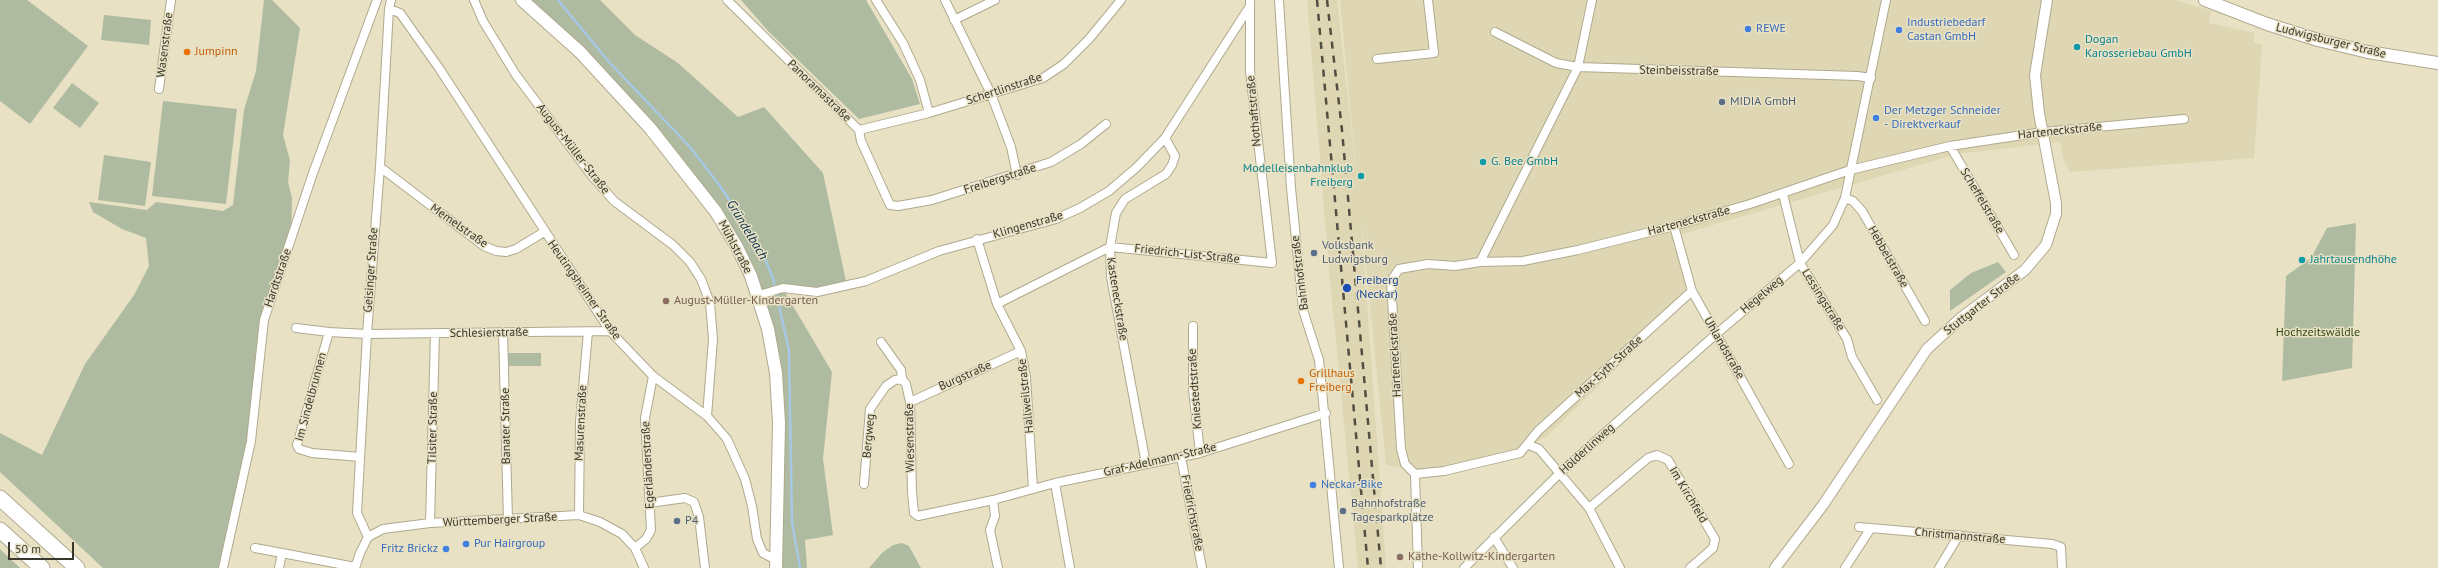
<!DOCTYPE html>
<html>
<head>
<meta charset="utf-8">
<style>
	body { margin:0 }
	#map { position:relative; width:2438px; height:568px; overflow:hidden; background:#e8e1c4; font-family:"PT Sans",sans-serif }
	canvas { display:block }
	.scale { position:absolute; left:8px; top:542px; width:66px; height:18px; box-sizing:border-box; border:2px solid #3a372c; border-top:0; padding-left:5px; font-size:12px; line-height:14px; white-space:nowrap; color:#3a372c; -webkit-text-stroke:3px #e8e1c4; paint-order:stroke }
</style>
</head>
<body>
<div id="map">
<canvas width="2438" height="568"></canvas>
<div class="scale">50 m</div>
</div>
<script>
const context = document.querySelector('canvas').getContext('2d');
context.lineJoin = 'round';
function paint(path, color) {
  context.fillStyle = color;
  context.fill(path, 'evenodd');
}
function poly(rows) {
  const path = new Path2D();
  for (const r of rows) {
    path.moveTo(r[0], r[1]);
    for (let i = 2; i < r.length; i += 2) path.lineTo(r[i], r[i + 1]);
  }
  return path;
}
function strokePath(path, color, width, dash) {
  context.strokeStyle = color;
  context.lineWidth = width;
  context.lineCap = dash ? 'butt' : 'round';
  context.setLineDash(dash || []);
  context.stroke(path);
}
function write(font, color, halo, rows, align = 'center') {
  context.font = font + ' "PT Sans",sans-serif';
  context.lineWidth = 3;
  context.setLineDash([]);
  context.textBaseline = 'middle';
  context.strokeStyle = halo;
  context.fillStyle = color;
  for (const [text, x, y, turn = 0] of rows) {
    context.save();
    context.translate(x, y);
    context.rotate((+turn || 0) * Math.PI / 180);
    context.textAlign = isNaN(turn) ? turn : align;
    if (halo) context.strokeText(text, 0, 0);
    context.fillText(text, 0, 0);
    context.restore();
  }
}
paint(poly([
	[1307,0,1337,0,1358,190,1340,0,2176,0,2211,11,2209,23,2255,33,2253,42,2262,45,2254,158,2070,172,2064,161,2060,142,1957,154,1682,234,1691,296,1547,436,1509,457,1430,472,1386,465,1361,217,1386,568,1358,568,1329,270]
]), '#dfd7b3');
paint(poly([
	[0,0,27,0,88,46,30,124,0,101],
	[264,0,272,0,300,28,283,135,290,160,288,182,292,198,291,242,264,320,251,441,223,568,103,568,0,472,0,433,42,455,85,364,134,295,149,266,146,238,122,229,93,212,89,202,147,210,156,202,223,211,233,205,244,110,256,71],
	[528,0,600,0,635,35,678,63,738,117,764,107,823,173,847,286,783,289,832,372,823,459,833,535,805,540,807,568,776,568,779,423,759,295,687,172],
	[741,0,866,0,912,79,920,104,859,119,769,32],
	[104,15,151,20,149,45,101,40],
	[72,83,99,103,80,128,53,108],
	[163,101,237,109,226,204,152,196],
	[104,155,151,162,145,206,98,200],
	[2356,223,2352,368,2282,381,2286,276,2311,258,2327,228],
	[1998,262,2006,272,1950,311,1950,290,1971,273],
	[508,353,541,353,541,366,509,366],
	[902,543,909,546,921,568,869,568,882,553,893,545],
	[0,549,2,551,20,568,0,568]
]), '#aebba0');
strokePath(poly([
	[558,0,609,62,690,147,720,186,760,247,773,278,789,351,792,522,800,568]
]), '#a7c8e5', 2.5);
const minor = poly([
	[474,0,483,21,516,75,592,176,614,201,673,245,690,262,701,279,710,303,713,339,707,416],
	[727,0,859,130,861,141,890,205,898,206,932,200,1051,162,1081,144,1106,124],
	[876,0,903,43,920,80,929,113],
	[945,0,991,94,1011,147,1017,175],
	[1279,0,1291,188,1303,310,1319,360,1339,568],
	[389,9,400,13,439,68,610,331,653,376,707,416,727,439,745,479,752,506,757,539,763,553,776,560],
	[954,20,995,0],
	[1495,32,1556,63,1578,67,1857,76,1871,78],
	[1377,59,1434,53,1428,0],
	[159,89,171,0],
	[859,130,929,113,1043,78,1064,64,1089,39,1121,0],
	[1950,146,2014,255],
	[380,167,484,246,496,251,506,252,516,249,544,232],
	[1783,194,1800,263,1847,339,1852,357,1877,400],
	[1845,198,1853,201,1862,211,1925,321],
	[1674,226,1692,291,1789,464],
	[977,239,997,304,1021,351,1026,377,1033,489],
	[1480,262,1578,67,1592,0],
	[759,295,783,288,817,292,866,281,939,251,1056,219,1080,208,1109,191,1137,167,1165,138,1250,6],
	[997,304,1110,247,1272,263,1250,71,1250,0],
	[1193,326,1193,389,1200,453],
	[296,328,329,332],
	[503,332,508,520],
	[881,342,901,370,902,379,906,384,910,402,912,492,914,513,918,516,993,500,1055,483,1200,453,1326,413],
	[910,402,1021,351],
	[1529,445,1539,449,1589,508,1620,568],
	[360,457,312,453,299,449,297,445,329,332,367,334,610,331],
	[1181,457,1202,568],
	[1146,464,1111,277,1110,247,1116,213,1125,199,1166,174,1172,165,1175,156,1165,138],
	[1415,474,1405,464,1401,449,1391,281,1399,269,1428,264,1455,266,1480,262,1523,261,1578,250,1674,226,1750,204,1850,170,1950,146,2043,132,2184,119],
	[1415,474,1444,471,1520,453,1538,431,1692,291],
	[1415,474,1418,568],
	[1055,483,1070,568],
	[864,484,870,409,886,386,895,380,902,379],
	[993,500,995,516,990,530,998,568],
	[649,503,685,498,694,502,699,517,705,568],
	[1589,508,1648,458,1657,455,1668,460,1715,539,1713,548,1690,568],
	[579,515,580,422,588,332],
	[430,523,435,333],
	[1859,527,2052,544,2061,547,2062,568],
	[368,537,357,513,367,334,380,167,389,9,391,0],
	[1494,537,1513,568],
	[255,548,282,553],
	[635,548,646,539,651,530,645,418,653,376],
	[223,568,251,441,264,320,313,173,377,0],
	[279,568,282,553,355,567],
	[355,568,360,553,368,537,383,529,430,523,579,515,600,522,622,534,635,548,644,568],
	[1464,568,1561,472,1715,335,1800,263,1833,225,1845,198,1886,0],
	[1845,568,1871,528],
	[1939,568,1959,535]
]);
const tertiary = poly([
	[1775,568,1823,505,1927,349,1962,317,2025,270,2046,245,2056,214,2056,203,2039,113,2035,75,2047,0]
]);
const secondary = poly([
	[522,0,580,52,650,128,716,212,737,247,751,276,768,329,776,373,779,423,776,568],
	[2205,0,2267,24,2318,40,2368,52,2438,63]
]);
const motorway = poly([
	[0,498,77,568],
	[0,530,42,568]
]);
strokePath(minor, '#b0a98e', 10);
strokePath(tertiary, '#b0a98e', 12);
strokePath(secondary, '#b0a98e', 14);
strokePath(motorway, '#b0a98e', 17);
strokePath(minor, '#fff', 8);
strokePath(tertiary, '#fff', 10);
strokePath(secondary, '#fff', 12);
strokePath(motorway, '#fff', 15);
strokePath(poly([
	[1317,0,1368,568],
	[1327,0,1342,130,1381,568]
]), '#524e41', 2.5, [7, 7]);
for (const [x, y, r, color] of [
	[1748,29,4,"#3f7fe0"],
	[1899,30,4,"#3f7fe0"],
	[2077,47,4,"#0f9aa8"],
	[187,52,4,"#e8710a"],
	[1722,102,4,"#5c6f8a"],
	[1876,118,4,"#3f7fe0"],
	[1483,162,4,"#0f9aa8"],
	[1361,176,4,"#0f9aa8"],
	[1314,253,4,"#5c6f8a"],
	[2302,260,4,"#0f9aa8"],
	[1347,288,5,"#1a4fb4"],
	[666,301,4,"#8d6e63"],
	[1301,381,4,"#e8710a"],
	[1313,485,4,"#3f7fe0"],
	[1343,511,4,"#5c6f8a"],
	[677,521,4,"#5c6f8a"],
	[466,544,4,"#3f7fe0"],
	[446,549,4,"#3f7fe0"],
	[1400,557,4,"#8d6e63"]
]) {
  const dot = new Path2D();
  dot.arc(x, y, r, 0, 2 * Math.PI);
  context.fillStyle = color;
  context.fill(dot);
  strokePath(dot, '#e8e1c4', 1.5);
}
write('12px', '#366cbe', '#e8e1c4', [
	["Industriebedarf",1907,23],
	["Castan GmbH",1907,37],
	["REWE",1756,29],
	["Der Metzger Schneider",1884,111],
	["- Direktverkauf",1884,125],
	["Neckar-Bike",1321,485],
	["Pur Hairgroup",474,544],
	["Fritz Brickz",438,549,"right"]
], 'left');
write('12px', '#0d838f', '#e8e1c4', [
	["Dogan",2085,40],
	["Karosseriebau GmbH",2085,54],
	["G. Bee GmbH",1491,162],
	["Modelleisenbahnklub",1353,169,"right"],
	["Freiberg",1353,183,"right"],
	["Jahrtausendhöhe",2310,260]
], 'left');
write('12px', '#3a372c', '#e8e1c4', [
	["Ludwigsburger Straße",2331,41,14],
	["Wasenstraße",165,45,-83],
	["Steinbeisstraße",1679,71,1],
	["Schertlinstraße",1004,89,-18],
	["Panoramastraße",819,91,44],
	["Nothaftstraße",1254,111,-95],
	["Harteneckstraße",2060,131,-6],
	["August-Müller-Straße",573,149,52],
	["Freibergstraße",1000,179,-18],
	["Scheffelstraße",1982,201,59],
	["Harteneckstraße",1689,221,-15],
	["Klingenstraße",1028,225,-16],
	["Memelstraße",459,226,35],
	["Mühlstraße",735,247,62],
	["Friedrich-List-Straße",1187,254,6],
	["Hebbelstraße",1888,257,60],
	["Geisinger Straße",371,270,-86],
	["Bahnhofstraße",1300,273,-97],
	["Hardtstraße",278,278,-71],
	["Heutingsheimer Straße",584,290,55],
	["Hegelweg",1762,295,-40],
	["Kasteneckstraße",1117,299,81],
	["Lessingstraße",1823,300,58],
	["Stuttgarter Straße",1982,304,-38],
	["Schlesierstraße",489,333,-1],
	["Uhlandstraße",1724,348,60],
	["Harteneckstraße",1395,355,-93],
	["Max-Eyth-Straße",1609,367,-42],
	["Burgstraße",965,376,-24],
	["Kniestedtstraße",1195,389,-94],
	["Hallweilstraße",1026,396,-96],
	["Im Sindelbrunnen",311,397,-75],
	["Masurenstraße",581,423,-87],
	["Banater Straße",506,426,-91],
	["Tilsiter Straße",433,428,-89],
	["Bergweg",869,436,-85],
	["Wiesenstraße",910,438,-91],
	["Hölderlinweg",1587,449,-42],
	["Graf-Adelmann-Straße",1160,460,-13],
	["Egerländerstraße",648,465,-93],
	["Im Kirchfeld",1688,495,59],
	["Friedrichstraße",1192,513,79],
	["Württemberger Straße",500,520,-3],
	["Christmannstraße",1960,536,5]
]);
write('12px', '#c56008', '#e8e1c4', [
	["Jumpinn",195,52],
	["Grillhaus",1309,374],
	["Freiberg",1309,388]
], 'left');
write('12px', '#4e5e75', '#e8e1c4', [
	["MIDIA GmbH",1730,102],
	["Volksbank",1322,246],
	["Ludwigsburg",1322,260],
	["Bahnhofstraße",1351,504],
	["Tagesparkplätze",1351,518],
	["P4",685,521]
], 'left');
write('12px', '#164399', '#e8e1c4', [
	["Freiberg",1356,281],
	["(Neckar)",1356,295]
], 'left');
write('12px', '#785e54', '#e8e1c4', [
	["August-Müller-Kindergarten",674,301],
	["Käthe-Kollwitz-Kindergarten",1408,557]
], 'left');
write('12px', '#344a13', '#e8e1c4', [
	["Hochzeitswäldle",2318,333]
]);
write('italic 13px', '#032d49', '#e8e1c4', [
	["Gründelbach",747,230,59]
]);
</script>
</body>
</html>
